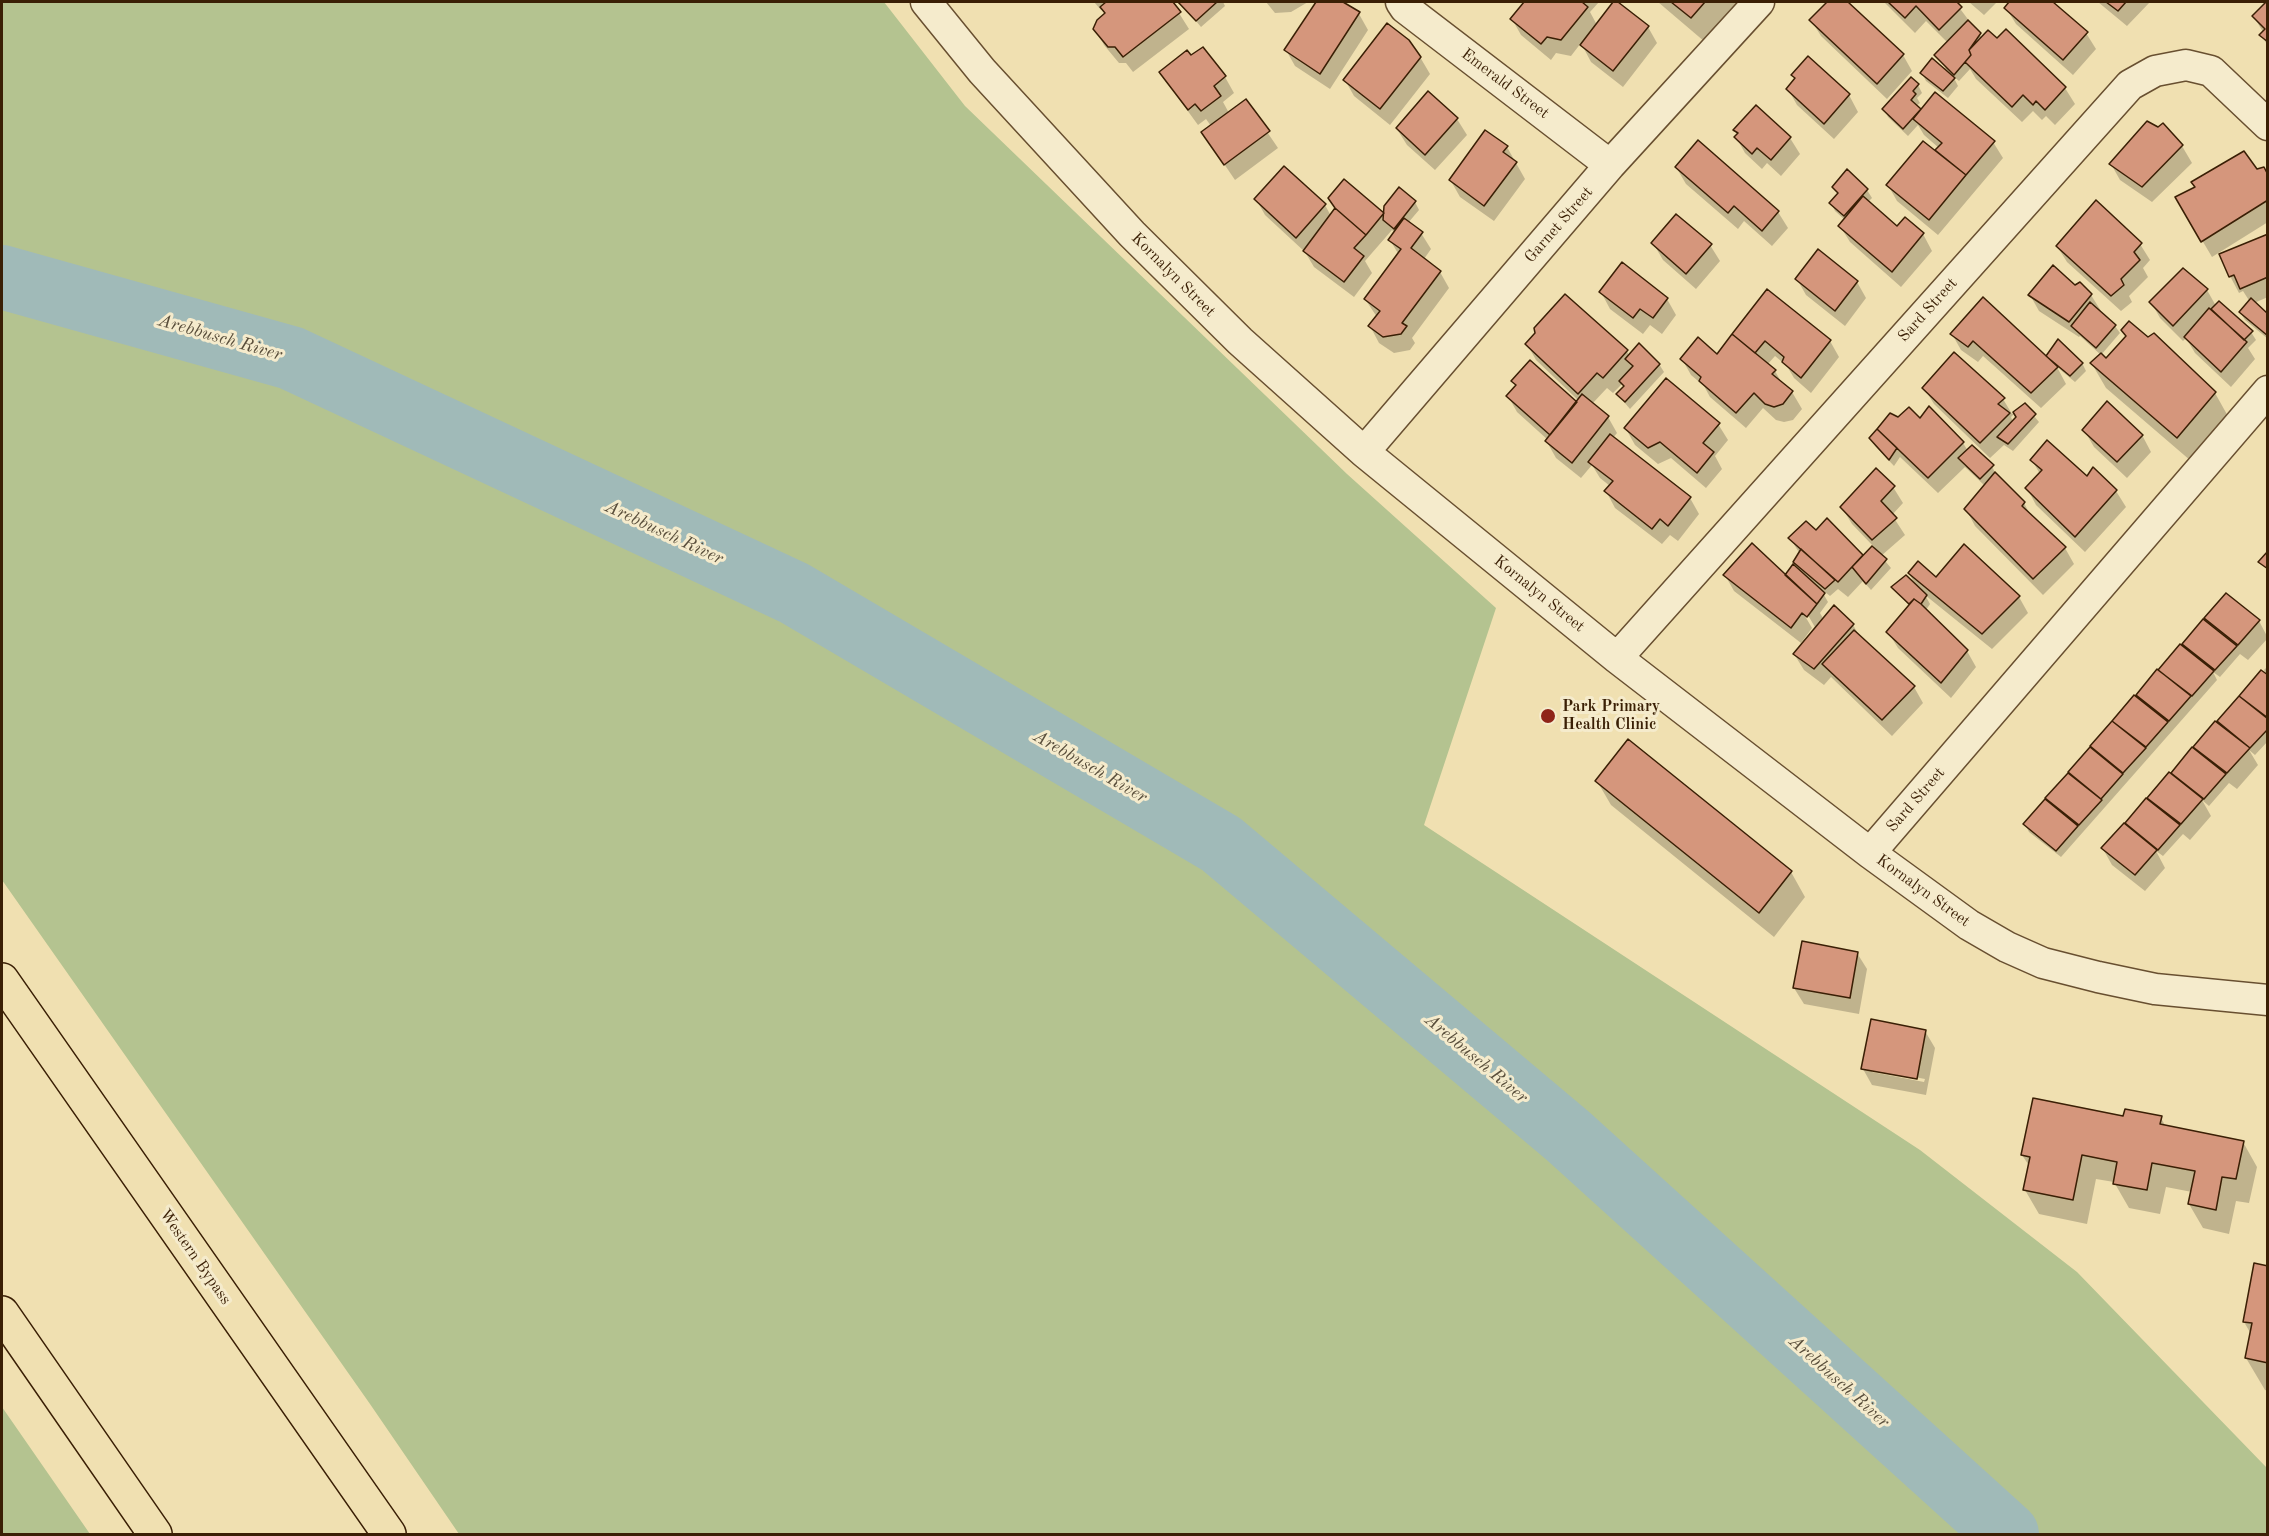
<!DOCTYPE html>
<html>
<head>
<meta charset="utf-8">
<style>
	body { margin:0 }
	#map { position:relative; width:2269px; height:1536px; overflow:hidden; background:#f0e0b1; font-family:"Old Standard TT",serif }
	canvas { display:block }
	.frame { position:absolute; inset:0; border:3px solid #3a1f05; pointer-events:none }
</style>
</head>
<body>
<div id="map">
<canvas width="2269" height="1536"></canvas>
<div class="frame"></div>
</div>
<script>
const context = document.querySelector('canvas').getContext('2d');
context.lineJoin = 'round';
function paint(path, color) {
  context.fillStyle = color;
  context.fill(path, 'evenodd');
}
function poly(rows) {
  const path = new Path2D();
  for (const r of rows) {
    path.moveTo(r[0], r[1]);
    for (let i = 2; i < r.length; i += 2) path.lineTo(r[i], r[i + 1]);
  }
  return path;
}
function strokePath(path, color, width, dash) {
  context.strokeStyle = color;
  context.lineWidth = width;
  context.lineCap = dash ? 'butt' : 'round';
  context.setLineDash(dash || []);
  context.stroke(path);
}
function write(font, color, halo, rows, align = 'center') {
  context.font = font + ' "Old Standard TT",serif';
  context.lineWidth = 6;
  context.setLineDash([]);
  context.textBaseline = 'middle';
  context.strokeStyle = halo;
  context.fillStyle = color;
  for (const [text, x, y, turn = 0] of rows) {
    context.save();
    context.translate(x, y);
    context.rotate((+turn || 0) * Math.PI / 180);
    context.textAlign = isNaN(turn) ? turn : align;
    if (halo) context.strokeText(text, 0, 0);
    context.fillText(text, 0, 0);
    context.restore();
  }
}
paint(poly([
	[2,2,884,2,965,106,1347,474,1496,608,1424,825,1920,1150,2077,1272,2267,1468,2267,1534,459,1534,370,1404,2,880],
	[2,1407,90,1534,2,1534]
]), '#b4c390');
paint(poly([
	[1094,2,1172,2,1189,29,1133,72,1126,63,1119,63,1104,45,1095,29,1106,14,1103,8,1101,10],
	[1180,2,1223,2,1225,6,1201,27],
	[1266,2,1308,2,1291,12,1275,13],
	[1317,2,1340,2,1359,14,1368,30,1330,89,1295,66,1286,50],
	[1526,2,1599,2,1590,12,1597,25,1615,2,1648,27,1657,43,1623,87,1591,62,1581,43,1571,56,1556,53,1551,60,1521,35,1512,19],
	[1658,2,1740,2,1705,42],
	[1829,2,1846,2,1903,55,1912,71,1887,99,1821,36,1811,20],
	[1884,2,1955,2,1982,38,1997,41,2006,31,2065,88,2075,104,2055,125,2046,116,2042,120,2033,111,2022,122,1976,79,1970,69,1959,81,1953,76,1958,86,1948,98,1926,81,1922,73,1946,68,1936,55,1948,43,1926,21,1915,33],
	[1969,2,1997,2,1984,15],
	[2012,2,2051,2,2086,33,2096,49,2073,75,2016,24,2006,8],
	[2098,2,2150,2,2127,26],
	[2268,2,2268,46,2261,35,2263,32,2254,17],
	[1202,49,1225,77,1234,93,1223,102,1229,113,1246,101,1278,148,1235,180,1203,133,1211,126,1206,119,1198,125,1171,88,1161,72],
	[1420,57,1430,74,1390,125,1354,96,1345,80],
	[1792,75,1849,95,1858,112,1834,139,1797,105,1788,89,1795,80],
	[1918,85,1922,93,1917,98,1920,103,1916,106,1921,112,1993,142,2003,158,1938,235,1897,201,1888,185,1939,148,1924,135,1918,125,1908,136,1888,117,1884,109],
	[1756,107,1790,138,1800,154,1781,176,1767,163,1762,169,1745,153,1736,137,1738,135,1735,131],
	[1457,119,1467,135,1435,170,1407,145,1397,129],
	[2163,125,2182,146,2192,163,2152,202,2120,180,2111,164],
	[1507,147,1525,179,1494,221,1460,197,1451,181],
	[1676,167,1778,212,1788,228,1772,246,1744,221,1738,229,1686,184],
	[2256,171,2268,177,2268,222,2212,257,2177,198],
	[1344,181,1385,216,1415,202,1419,210,1408,223,1421,233,1431,249,1424,259,1440,272,1449,288,1412,338,1415,343,1410,350,1394,353,1379,343,1370,326,1377,317,1365,299,1399,255,1390,240,1395,233,1392,230,1365,261,1372,273,1354,297,1314,267,1305,252,1265,215,1256,199,1325,205,1331,216,1336,209],
	[1834,187,1867,190,1872,198,1868,202,1898,228,1905,219,1923,234,1932,251,1901,287,1850,242,1840,226,1845,220,1835,211,1831,203,1839,195],
	[2268,236,2268,297,2254,303,2268,316,2268,339,2245,320,2240,312,2250,302,2243,291,2239,293,2230,276],
	[1653,243,1710,245,1720,261,1696,289,1663,260],
	[2140,244,2150,260,2143,268,2148,277,2129,296,2132,302,2121,311,2067,262,2057,246],
	[2183,270,2207,290,2216,306,2251,332,2256,340,2248,348,2255,359,2231,387,2195,353,2186,338,2183,341,2160,318,2151,302],
	[1797,279,1857,282,1866,298,1845,326,1806,295],
	[2074,287,2091,295,2101,311,2099,312,2115,326,2120,333,2101,355,2080,336,2079,337,2039,311,2030,295],
	[1601,292,1667,299,1676,315,1662,334,1650,325,1643,334,1610,309],
	[1768,292,1830,341,1839,357,1811,393,1794,378,1787,366,1775,356,1767,365,1775,371,1783,385,1792,392,1802,409,1793,420,1784,422,1776,420,1763,408,1746,428,1710,397,1704,386,1691,375,1682,359,1717,356],
	[1952,334,2046,358,2058,341,2082,363,2086,371,2075,382,2057,367,2066,384,2041,408,1983,356,1978,362,1961,350],
	[2153,335,2215,393,2229,418,2191,461,2106,388,2092,364,2106,360],
	[1527,344,1627,351,1629,356,1659,364,1664,372,1630,409,1618,395,1624,388,1622,384,1613,393,1607,388,1592,404,1608,417,1617,433,1613,438,1690,498,1699,514,1678,541,1670,535,1662,544,1615,508,1606,491,1610,486,1600,478,1592,465,1581,478,1556,458,1547,442,1548,440,1517,412,1508,396,1516,387,1512,381,1577,404,1579,401,1536,360],
	[1924,388,2003,399,2012,414,2025,405,2039,422,2013,451,2004,445,1990,458,1934,404],
	[2015,413,2017,417,2013,422,2011,417],
	[1929,409,1963,443,1968,451,1992,466,1996,475,2024,503,2032,518,2065,548,2074,564,2043,595,1975,526,1966,509,1985,486,1965,467,1938,493,1900,457,1894,466,1875,446,1871,438,1898,419,1920,420],
	[1718,424,1728,440,1715,456,1722,469,1706,488,1671,458,1658,464,1635,445,1626,429],
	[2084,430,2142,435,2151,452,2127,478,2094,447],
	[2032,460,2088,478,2093,469,2116,491,2126,507,2085,552,2036,505,2027,488,2040,474],
	[1893,487,1903,503,1892,515,1905,535,1881,556,1891,568,1871,590,1863,581,1848,597,1838,589,1830,596,1820,588,1828,602,1820,613,1824,620,1834,608,1853,625,1862,640,1914,687,1923,703,1892,736,1831,677,1824,685,1804,670,1794,654,1816,629,1805,610,1802,611,1812,628,1801,643,1734,591,1725,575,1786,577,1801,573,1795,562,1800,554,1790,538,1816,532,1863,558,1874,547,1852,524,1842,508],
	[1909,574,2019,597,2028,613,1992,649,1925,595,1930,604,1926,610,1967,651,1976,667,1951,698,1898,648,1888,632,1910,607,1893,587,1917,587],
	[2226,595,2259,621,2268,638,2248,660,2240,654,2220,677,2213,672,2217,680,2061,857,2029,832,2025,824,2204,621,2210,625,2206,618],
	[2268,666,2268,676,2264,670],
	[2261,672,2268,677,2268,741,2255,755,2249,750,2258,765,2237,789,2229,783,2209,806,2202,800,2211,816,2190,840,2183,834,2163,856,2156,851,2165,868,2145,891,2112,865,2103,849,2130,830,2126,824,2153,805,2149,798,2176,779,2172,773,2199,754,2195,747,2223,729,2219,721],
	[1628,742,1791,872,1805,897,1774,937,1611,805,1597,781],
	[1857,953,1867,969,1859,1014,1804,1004,1794,988],
	[1925,1031,1935,1048,1926,1095,1872,1085,1863,1069],
	[1872,1069,1925,1079,1924,1082,1872,1072],
	[2124,1118,2161,1118,2166,1127,2243,1142,2257,1167,2249,1203,2236,1201,2229,1234,2203,1228,2189,1204,2192,1192,2166,1187,2160,1214,2129,1208,2114,1182,2096,1179,2087,1224,2039,1214,2025,1190,2030,1167,2022,1155],
	[2268,1267,2268,1391,2265,1390,2246,1358,2251,1334,2244,1322]
]), '#0003');
strokePath(poly([
	[2,277,291,358,794,593,1221,844,1568,1136,2007,1534]
]), '#a0bab8', 64);
const building = poly([
	[1106,2,1173,2,1181,12,1123,57,1115,47,1108,47,1093,29,1097,20,1105,13,1100,7,1106,2],
	[1178,2,1217,2,1196,21,1178,2],
	[1316,2,1343,2,1360,12,1320,74,1284,50,1316,2],
	[1524,2,1582,2,1588,7,1561,40,1547,37,1541,44,1510,19,1524,2],
	[1613,2,1618,2,1649,26,1613,71,1580,45,1613,2],
	[1671,2,1705,2,1691,18,1671,2],
	[1827,2,1848,2,1904,54,1877,84,1809,20,1827,2],
	[1888,2,1957,2,1962,7,1939,30,1916,6,1905,18,1888,2],
	[2009,2,2053,2,2088,32,2063,60,2004,8,2009,2],
	[2106,2,2126,2,2118,11,2106,2],
	[2266,2,2268,2,2268,42,2259,35,2265,29,2252,16,2266,2],
	[1968,20,1981,33,1969,50,1971,55,1954,75,1934,55,1968,20],
	[1387,23,1409,40,1421,57,1380,109,1343,80,1387,23],
	[2006,29,2066,87,2045,110,2036,101,2033,105,2023,95,2012,107,1965,62,1971,55,1969,50,1988,30,1997,38,2006,29],
	[1203,47,1226,76,1214,86,1221,96,1201,111,1195,104,1188,110,1159,72,1187,50,1191,55,1203,47],
	[1808,56,1850,94,1824,124,1786,89,1795,78,1791,75,1808,56],
	[1932,58,1955,78,1943,91,1920,73,1932,58],
	[1911,77,1919,84,1913,91,1916,94,1911,100,1921,109,1903,129,1882,109,1911,77],
	[1428,91,1458,118,1425,155,1396,128,1428,91],
	[1935,92,1995,141,1966,175,1935,150,1942,143,1913,119,1935,92],
	[1246,99,1270,131,1224,165,1201,132,1246,99],
	[1756,105,1791,137,1771,160,1757,148,1752,154,1734,137,1738,133,1733,130,1756,105],
	[2147,121,2158,127,2163,123,2183,145,2142,187,2109,164,2147,121],
	[1485,130,1508,146,1503,152,1517,162,1484,206,1449,180,1485,130],
	[1698,140,1779,211,1762,231,1734,206,1728,213,1675,167,1698,140],
	[1923,141,1966,175,1929,220,1886,185,1923,141],
	[2244,151,2257,169,2264,167,2268,175,2268,200,2201,242,2175,197,2195,187,2191,182,2244,151],
	[1284,166,1326,204,1296,238,1254,199,1284,166],
	[1847,169,1868,189,1844,216,1829,203,1838,193,1832,187,1847,169],
	[1344,179,1384,213,1366,235,1335,208,1328,198,1344,179],
	[1399,187,1416,201,1394,229,1383,220,1384,206,1399,187],
	[1863,196,1897,226,1905,217,1924,233,1892,272,1838,226,1863,196],
	[2096,200,2142,243,2134,252,2140,260,2121,279,2124,285,2111,296,2056,246,2096,200],
	[1335,208,1366,235,1354,248,1364,256,1344,282,1303,251,1335,208],
	[1676,214,1712,244,1686,274,1651,243,1676,214],
	[1404,218,1423,232,1411,248,1441,271,1402,323,1407,326,1401,334,1383,337,1368,326,1380,311,1364,299,1401,249,1388,240,1404,218],
	[2268,234,2268,277,2240,289,2234,275,2229,277,2219,254,2268,234],
	[1818,249,1858,281,1835,311,1795,279,1818,249],
	[1622,262,1668,298,1653,318,1640,309,1633,318,1599,292,1622,262],
	[2053,265,2075,285,2080,282,2092,294,2069,322,2028,295,2053,265],
	[2183,268,2208,289,2173,326,2149,302,2183,268],
	[1767,289,1831,340,1801,378,1782,362,1784,357,1765,341,1755,353,1732,334,1767,289],
	[1565,294,1628,350,1603,378,1597,373,1578,394,1525,344,1535,333,1534,328,1565,294],
	[1983,297,2058,367,2031,393,1973,341,1968,347,1950,334,1983,297],
	[2251,298,2268,314,2268,336,2239,312,2251,298],
	[2219,301,2253,331,2244,340,2211,309,2219,301],
	[2090,302,2116,325,2096,348,2071,326,2090,302],
	[2209,308,2247,342,2221,372,2184,337,2209,308],
	[2129,321,2148,337,2154,333,2216,392,2177,438,2090,363,2101,353,2106,358,2126,336,2121,330,2129,321],
	[1732,334,1776,370,1772,374,1793,391,1783,404,1774,407,1765,404,1754,393,1736,413,1699,381,1701,377,1680,359,1698,337,1717,354,1732,334],
	[2058,339,2083,363,2070,376,2046,356,2058,339],
	[1639,343,1660,364,1625,402,1616,394,1624,386,1619,381,1633,366,1625,359,1639,343],
	[1954,352,2005,398,1998,404,2010,413,1980,443,1922,388,1954,352],
	[1530,360,1577,402,1550,435,1506,396,1516,385,1511,381,1530,360],
	[1666,378,1720,423,1703,443,1714,452,1697,473,1660,442,1648,448,1624,428,1666,378],
	[1582,394,1609,416,1572,463,1545,441,1582,394],
	[2107,401,2143,435,2117,462,2082,430,2107,401],
	[2025,403,2036,414,2008,444,1997,437,2016,417,2013,412,2025,403],
	[1929,406,1964,442,1928,478,1877,429,1890,413,1898,417,1909,407,1920,418,1929,406],
	[1877,429,1897,448,1889,460,1869,438,1877,429],
	[1610,434,1691,497,1668,526,1660,519,1652,529,1604,491,1613,481,1588,462,1610,434],
	[2047,440,2087,476,2093,467,2117,490,2075,537,2025,488,2042,470,2030,460,2047,440],
	[1972,445,1994,465,1980,479,1958,458,1972,445],
	[1876,468,1895,486,1881,501,1897,518,1872,540,1840,507,1876,468],
	[1995,472,2025,502,2022,506,2066,547,2033,579,1964,509,1995,472],
	[1827,518,1863,555,1838,582,1788,538,1806,521,1816,530,1827,518],
	[1752,543,1817,604,1807,617,1802,613,1791,628,1723,575,1752,543],
	[1964,544,2020,596,1982,634,1908,573,1918,561,1936,577,1964,544],
	[1872,546,1887,559,1866,584,1852,567,1872,546],
	[1801,549,1835,580,1825,589,1793,562,1801,549],
	[2268,551,2268,569,2258,562,2268,551],
	[1793,564,1825,593,1817,604,1785,575,1793,564],
	[1906,575,1927,595,1921,604,1914,599,1909,604,1891,587,1906,575],
	[2226,593,2260,620,2238,645,2204,618,2226,593],
	[1914,599,1921,604,1968,650,1941,683,1886,632,1914,599],
	[1834,605,1854,624,1814,669,1793,654,1834,605],
	[2203,619,2237,646,2215,670,2182,644,2203,619],
	[1854,630,1915,686,1882,720,1822,664,1854,630],
	[2180,644,2214,671,2192,696,2158,670,2180,644],
	[2157,669,2191,696,2169,721,2136,695,2157,669],
	[2261,670,2268,675,2268,718,2239,696,2261,670],
	[2134,695,2168,722,2146,747,2112,721,2134,695],
	[2239,696,2268,719,2268,729,2250,748,2217,721,2239,696],
	[2112,721,2146,748,2123,773,2090,746,2112,721],
	[2215,721,2250,748,2227,773,2193,747,2215,721],
	[1628,739,1792,871,1759,913,1595,781,1628,739],
	[2090,747,2123,774,2101,799,2068,772,2090,747],
	[2192,747,2226,774,2204,799,2171,773,2192,747],
	[2169,772,2203,799,2181,824,2147,798,2169,772],
	[2068,773,2102,800,2079,825,2045,798,2068,773],
	[2146,798,2180,825,2158,850,2125,823,2146,798],
	[2045,799,2078,826,2056,851,2023,824,2045,799],
	[2124,823,2157,850,2135,875,2101,848,2124,823],
	[1802,941,1858,952,1850,998,1793,988,1802,941],
	[1871,1019,1926,1030,1917,1079,1861,1069,1871,1019],
	[2033,1098,2123,1116,2125,1109,2162,1116,2160,1124,2244,1141,2236,1179,2222,1177,2216,1210,2188,1204,2195,1171,2152,1163,2147,1190,2113,1184,2117,1162,2082,1155,2073,1200,2023,1190,2030,1157,2021,1155,2033,1098],
	[2254,1263,2268,1266,2268,1363,2245,1358,2252,1323,2243,1322,2254,1263]
]);
paint(building, '#d5967c');
strokePath(building, '#3a1f05', 1.5);
const minor = poly([
	[926,2,982,71,1132,234,1240,341,1364,452,1617,658,1870,853,1969,925,2007,947,2043,963,2098,977,2155,989,2268,1000],
	[1401,2,1405,8,1610,165],
	[1364,452,1610,165,1759,2],
	[1617,658,2130,85,2155,71,2186,65,2211,71,2268,125],
	[1870,853,2268,391]
]);
const motorway = poly([
	[2,980,389,1534],
	[2,1313,155,1534]
]);
strokePath(minor, '#684f30', 33);
strokePath(motorway, '#3a1f05', 36);
strokePath(minor, '#f5ebcc', 30);
strokePath(motorway, '#f0e0b1', 33);
for (const [x, y, r, color] of [
	[1548,716,8,"#8f2418"]
]) {
  const dot = new Path2D();
  dot.arc(x, y, r, 0, 2 * Math.PI);
  context.fillStyle = color;
  context.fill(dot);
  strokePath(dot, '#f5ebcc', 2);
}
write('16px', '#3a1f05', '#f5ebcc', [
	["Emerald Street",1505,84,37],
	["Garnet Street",1559,225,-49],
	["Kornalyn Street",1173,275,45],
	["Sard Street",1928,310,-48],
	["Kornalyn Street",1539,594,39],
	["Sard Street",1916,800,-49],
	["Kornalyn Street",1923,891,36],
	["Western Bypass",195,1257,55]
]);
write('bold 16px', '#3a1f05', '#f5ebcc', [
	["Park Primary",1562,707],
	["Health Clinic",1562,725]
], 'left');
write('italic 18px', '#594e3b', '#f5ebcc', [
	["Arebbusch River",220,338,16],
	["Arebbusch River",664,533,25],
	["Arebbusch River",1090,767,30],
	["Arebbusch River",1476,1059,40],
	["Arebbusch River",1839,1382,42]
]);
</script>
</body>
</html>
